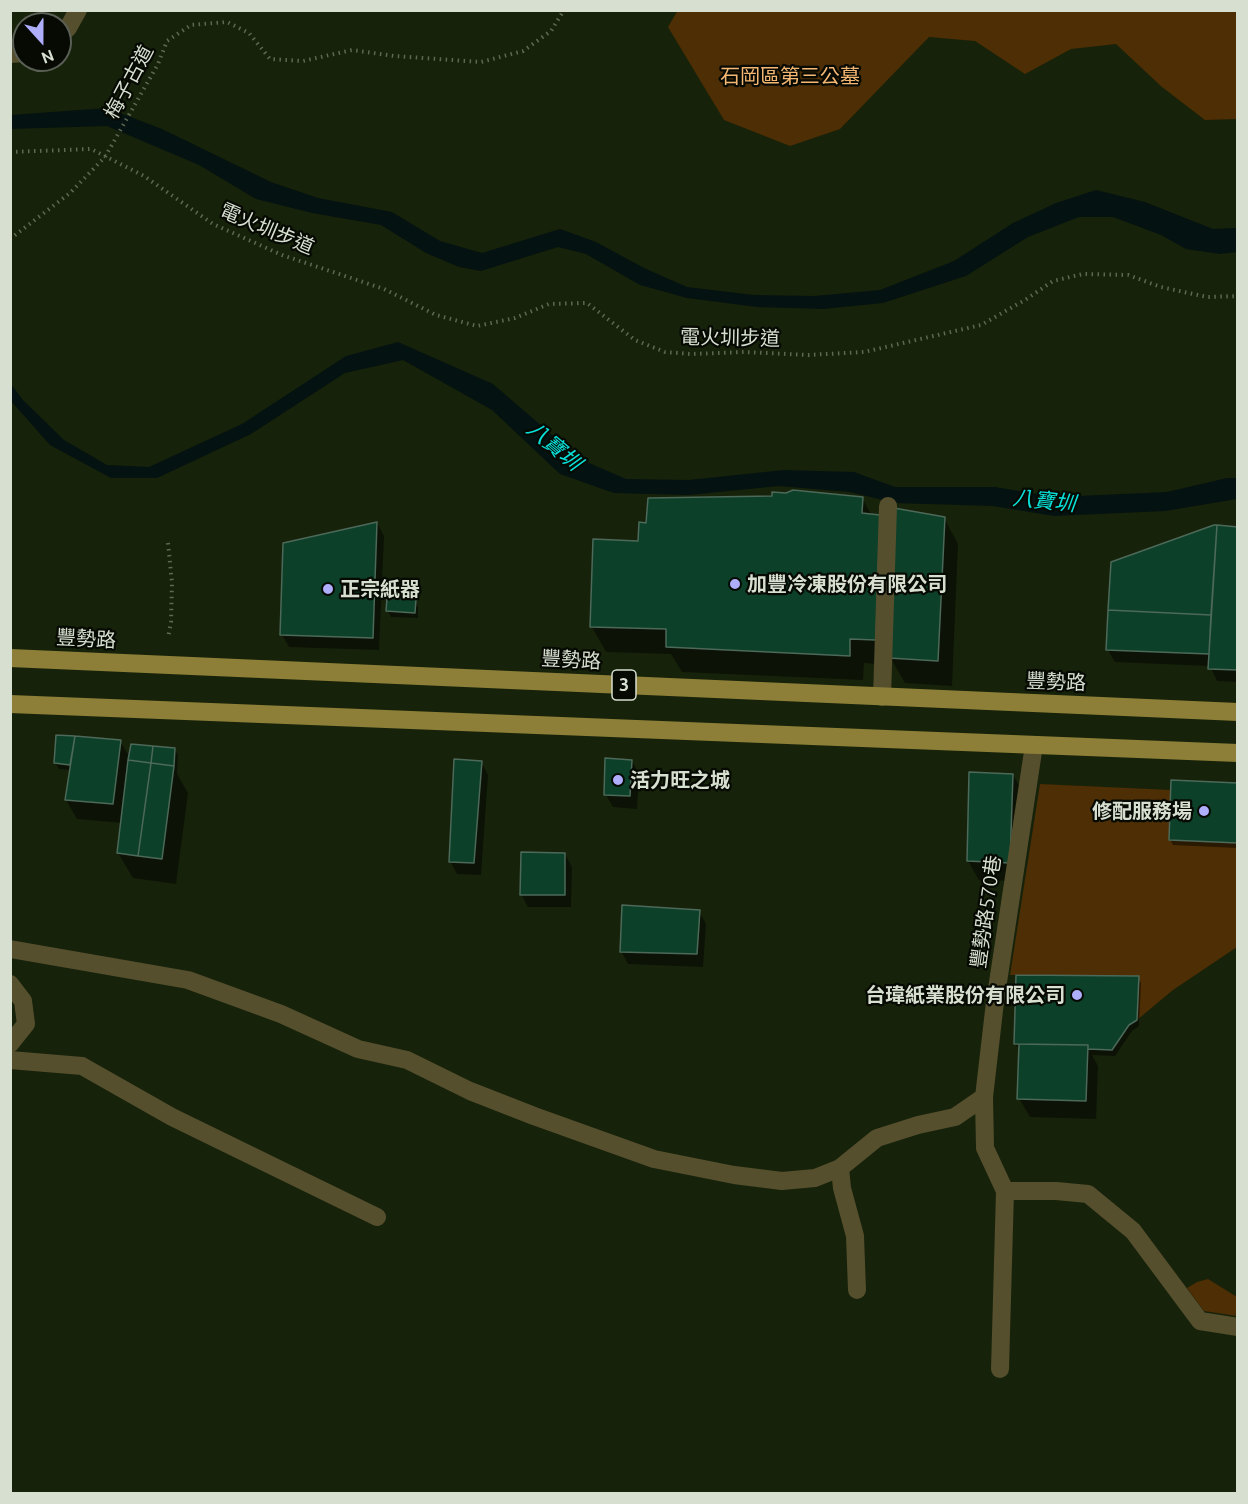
<!DOCTYPE html>
<html>
<head>
<meta charset="utf-8">
<style>
	body { margin:0 }
	#map { position:relative; width:1248px; height:1504px; overflow:hidden; background:#17220a; font-family:Ubuntu,sans-serif }
	canvas { display:block }
	.frame { position:absolute; inset:0; border:12px solid #d7dfd0; pointer-events:none }
	.north { position:absolute; left:12px; top:12px; width:60px; height:60px; box-sizing:border-box; background:#060a03; border:2px solid #5a5f55; border-radius:50%; rotate:159deg; font-size:16px; font-weight:700; line-height:24px; text-align:center; color:#d7dfd0 }
	.north::after { content:''; display:block; margin:auto; width:21px; height:27px; background:#aeaefb; clip-path:polygon(50% 0,100% 100%,50% 72%,0 100%) }
</style>
</head>
<body>
<div id="map">
<canvas width="1248" height="1504"></canvas>
<div class="frame"></div>
<div class="north">N</div>
</div>
<script>
const context = document.querySelector('canvas').getContext('2d');
context.lineJoin = 'round';
function paint(path, color) {
  context.fillStyle = color;
  context.fill(path, 'evenodd');
}
function poly(rows) {
  const path = new Path2D();
  for (const r of rows) {
    path.moveTo(r[0], r[1]);
    for (let i = 2; i < r.length; i += 2) path.lineTo(r[i], r[i + 1]);
  }
  return path;
}
function strokePath(path, color, width, dash) {
  context.strokeStyle = color;
  context.lineWidth = width;
  context.lineCap = dash ? 'butt' : 'round';
  context.setLineDash(dash || []);
  context.stroke(path);
}
function write(font, color, halo, rows, align = 'center') {
  context.font = font + ' Ubuntu,"Noto Sans TC",sans-serif';
  context.lineWidth = 4.5;
  context.setLineDash([]);
  context.textBaseline = 'middle';
  context.strokeStyle = halo;
  context.fillStyle = color;
  for (const [text, x, y, turn = 0] of rows) {
    context.save();
    context.translate(x, y);
    context.rotate((+turn || 0) * Math.PI / 180);
    context.textAlign = isNaN(turn) ? turn : align;
    if (halo) context.strokeText(text, 0, 0);
    context.fillText(text, 0, 0);
    context.restore();
  }
}
paint(poly([
	[678,10,1237,11,1237,119,1205,120,1162,87,1116,44,1071,49,1025,74,975,41,929,37,840,129,790,146,724,120,668,27],
	[1040,784,1171,790,1169,840,1237,843,1237,947,1173,990,1137,1020,1139,976,1010,975],
	[1208,1279,1237,1297,1237,1316,1204,1311,1187,1288,1197,1282]
]), '#4e2e04');
paint(poly([
	[107,108,162,129,271,182,318,198,392,212,440,241,482,253,560,229,596,242,644,268,687,287,754,295,814,296,880,290,954,261,1013,223,1056,203,1096,190,1145,202,1213,229,1237,228,1237,252,1220,254,1186,249,1161,235,1113,217,1079,217,1028,237,966,276,883,303,823,309,757,307,687,298,640,285,586,254,558,247,481,271,459,267,426,253,381,225,312,213,256,199,199,165,107,126,11,129,11,115],
	[398,342,493,384,580,459,626,479,689,480,784,470,854,472,895,487,995,487,1055,497,1167,492,1227,478,1237,478,1237,499,1165,511,1054,516,993,506,895,503,850,492,779,486,688,495,614,493,560,474,492,410,403,360,345,373,251,434,157,478,111,478,50,445,11,401,10,383,23,400,64,440,107,465,149,467,242,424,346,356]
]), '#041211');
paint(poly([
	[719,497,862,498,872,516,944,518,958,544,952,686,905,683,890,657,889,665,864,663,863,680,682,672,671,654,606,652,592,627,648,524,682,500],
	[377,523,384,536,379,650,289,647,282,635],
	[1214,526,1238,529,1238,682,1217,681,1210,666,1115,662,1108,650],
	[415,601,418,607,418,618,391,617,388,611],
	[58,736,120,741,130,758,175,750,178,755,177,774,188,793,176,884,133,878,118,853,122,823,77,819,66,800,71,770,59,769,55,763],
	[632,761,639,774,637,809,613,807,606,795],
	[481,762,488,775,481,875,457,874,450,861],
	[1013,775,1024,794,1020,881,979,880,968,861],
	[1238,785,1238,848,1173,845,1170,839],
	[565,854,572,867,571,907,528,907,521,894],
	[699,911,706,924,703,967,628,964,621,951],
	[1138,978,1141,983,1139,1026,1132,1031,1115,1056,1092,1055,1098,1066,1096,1119,1030,1117,1019,1098,1020,1050,1015,1044]
]), '#0007');
const building = poly([
	[793,490,863,497,862,513,880,515,876,640,850,639,850,656,666,647,666,629,590,627,593,539,638,541,639,522,646,523,648,498,772,496,772,492,786,493,793,490],
	[894,508,945,517,938,661,889,658,894,508],
	[377,522,373,638,280,635,283,543,377,522],
	[1214,525,1217,525,1211,615,1108,610,1111,562,1214,525],
	[1217,525,1238,527,1238,670,1208,669,1217,525],
	[387,598,416,599,415,613,386,611,387,598],
	[1108,610,1211,615,1209,654,1106,650,1108,610],
	[56,735,75,736,70,765,54,763,56,735],
	[75,736,121,740,113,804,65,800,75,736],
	[131,744,153,746,151,763,128,760,131,744],
	[153,746,175,748,174,766,151,763,153,746],
	[605,758,632,760,630,796,604,795,605,758],
	[454,759,482,761,474,863,449,862,454,759],
	[128,760,151,763,138,856,117,853,128,760],
	[151,763,174,766,162,859,138,856,151,763],
	[969,772,1013,774,1010,863,967,861,969,772],
	[1171,780,1238,783,1238,843,1169,840,1171,780],
	[521,852,565,853,565,895,520,895,521,852],
	[622,905,700,910,697,954,620,952,622,905],
	[1016,975,1139,976,1137,1020,1129,1025,1112,1050,1088,1049,1088,1045,1014,1044,1016,975],
	[1019,1044,1088,1045,1086,1101,1017,1099,1019,1044]
]);
paint(building, '#0d4029');
strokePath(building, '#4c6959', 1.5);
strokePath(poly([
	[10,152,91,149,144,176,213,224,282,255,384,289,436,315,477,326,515,318,549,304,587,303,635,340,665,352,691,354,745,352,808,355,864,352,981,325,1025,300,1053,281,1083,274,1128,275,1161,287,1207,297,1238,296],
	[10,239,70,193,105,157,158,64,167,41,191,25,227,22,249,33,270,59,303,61,352,50,394,56,481,62,523,51,551,31,564,10],
	[168,543,172,583,171,622,168,638]
]), '#5e6853', 4, [1.5, 4.5]);
strokePath(poly([
	[60,35,68,28,78,10],
	[10,54,24,53],
	[882,697,888,506],
	[10,949,188,980,281,1014,358,1049,407,1060,470,1091,534,1116,654,1159,734,1175,782,1181,815,1178,840,1168,877,1138,918,1125,955,1117,984,1097],
	[10,984,23,1001,26,1024,10,1044],
	[10,1060,82,1066,172,1117,377,1217],
	[840,1168,842,1188,855,1236,857,1290],
	[1005,1191,1056,1191,1088,1194,1133,1231,1200,1321,1238,1327],
	[1000,1369,1005,1191,985,1148,984,1097,995,1002,1034,745]
]), '#554f2e', 18);
strokePath(poly([
	[10,658,1238,712],
	[10,704,1238,753]
]), '#8d7f37', 18);
for (const [x, y, r, color] of [
	[735,584,6,"#aeaefb"],
	[328,589,6,"#aeaefb"],
	[618,780,6,"#aeaefb"],
	[1204,811,6,"#aeaefb"],
	[1077,995,6,"#aeaefb"]
]) {
  const dot = new Path2D();
  dot.arc(x, y, r, 0, 2 * Math.PI);
  context.fillStyle = color;
  context.fill(dot);
  strokePath(dot, '#060a03', 2);
}
for (const [x, y, w] of [
	[624,685,24]
]) {
  const box = new Path2D();
  box.roundRect(x - w / 2, y - 15, w, 30, 4.5);
  context.fillStyle = '#060a03';
  context.fill(box);
  strokePath(box, '#d7dfd0', 1.5);
}
write('bold 18px', '#d7dfd0', null, [
	["3",624,685]
]);
write('20px', '#f6b773', '#060a03', [
	["石岡區第三公墓",790,76]
]);
write('20px', '#d7dfd0', '#060a03', [
	["梅子古道",129,82,-62],
	["電火圳步道",267,229,23],
	["電火圳步道",730,338,1],
	["豐勢路",86,639,3],
	["豐勢路",571,660,3],
	["豐勢路",1056,682,2],
	["豐勢路570巷",986,912,-82]
]);
write('bold 20px', '#d7dfd0', '#060a03', [
	["加豐冷凍股份有限公司",747,584],
	["正宗紙器",340,589],
	["活力旺之城",630,780],
	["修配服務場",1192,811,"right"],
	["台瑋紙業股份有限公司",1065,995,"right"]
], 'left');
write('italic 21px', '#08e0d9', '#060a03', [
	["八寶圳",554,446,40],
	["八寶圳",1044,501,6]
]);
</script>
</body>
</html>
